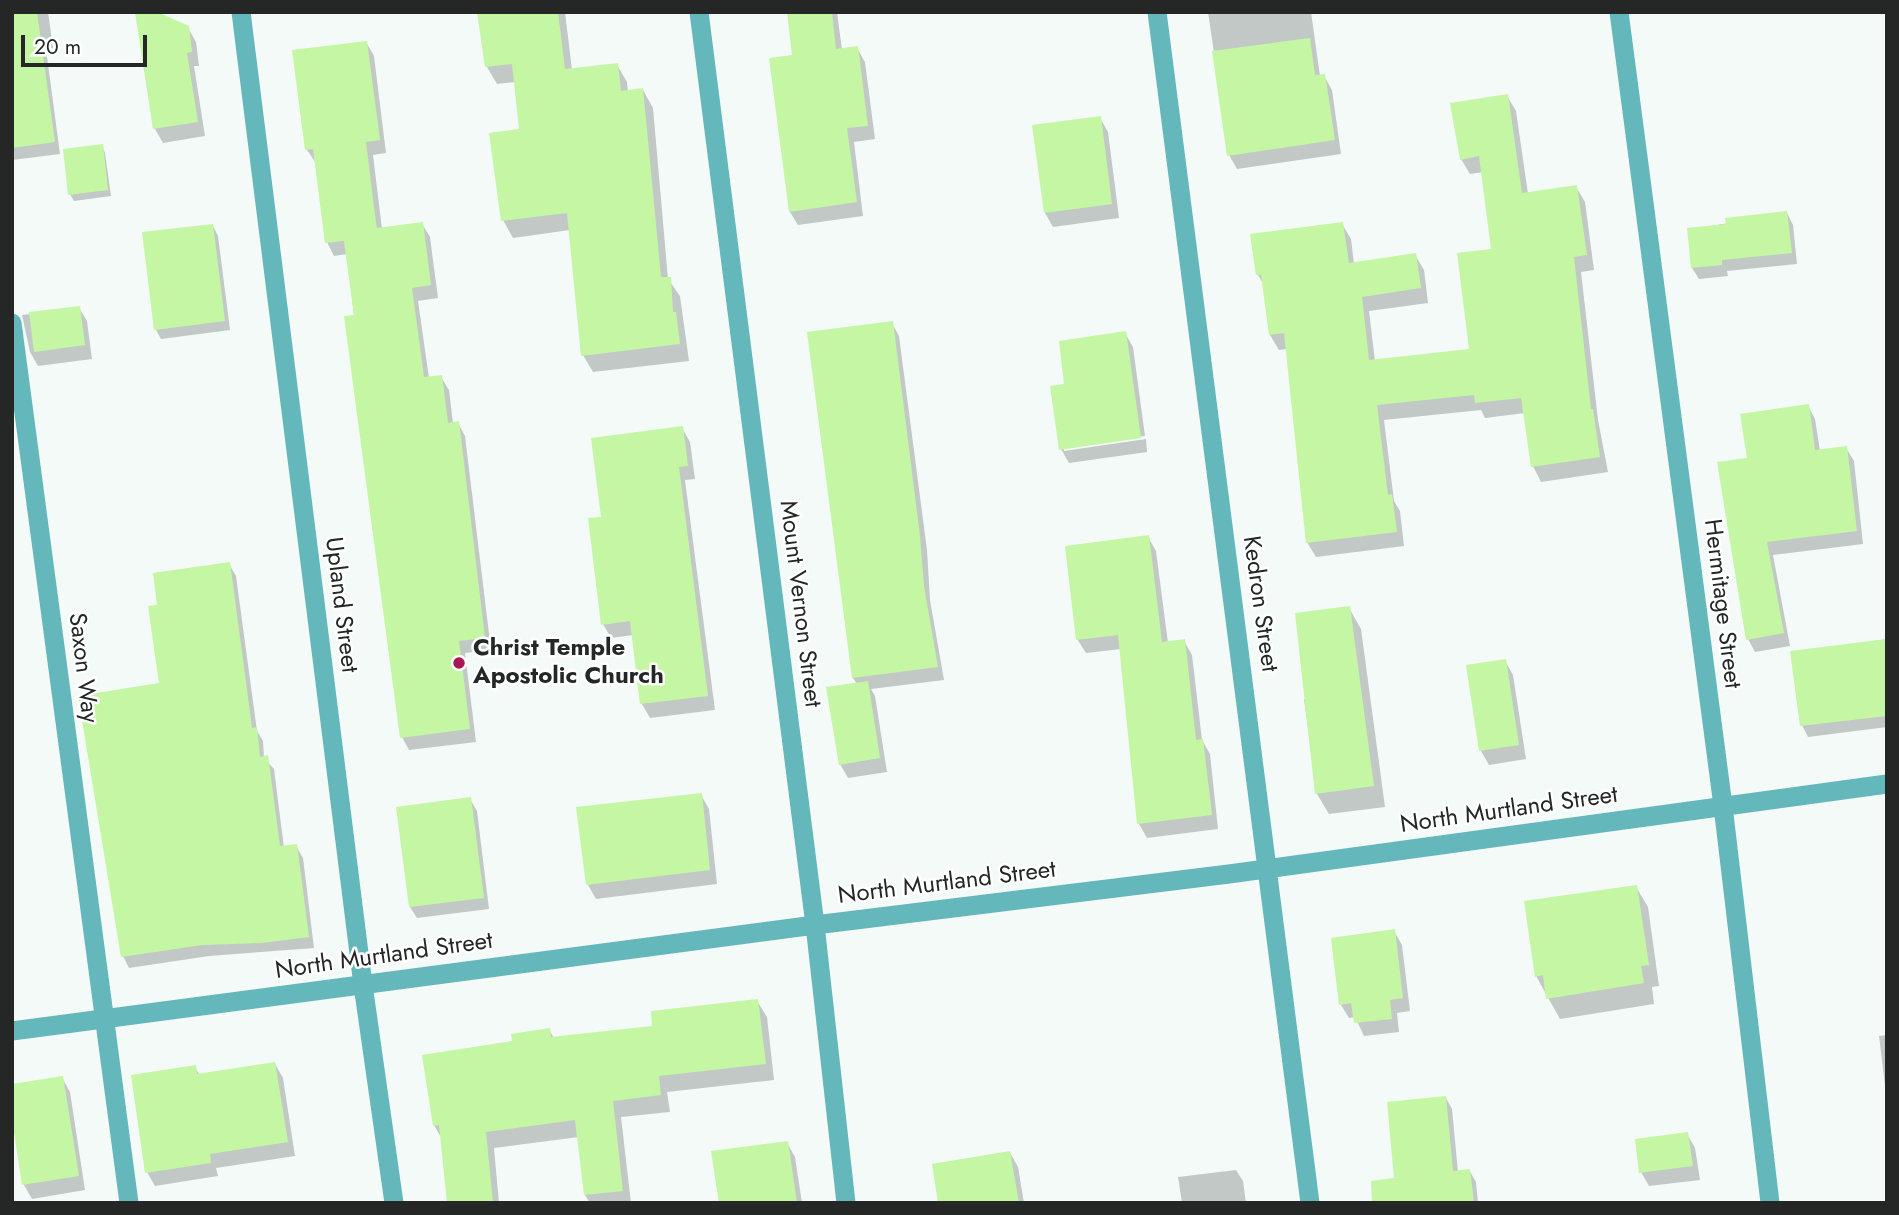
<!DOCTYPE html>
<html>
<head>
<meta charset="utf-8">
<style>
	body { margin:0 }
	#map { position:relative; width:1899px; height:1215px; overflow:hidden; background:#f3faf7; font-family:Jost,sans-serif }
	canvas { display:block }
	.frame { position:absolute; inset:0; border:14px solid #242726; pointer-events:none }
	.scale { position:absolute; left:21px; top:35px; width:126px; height:32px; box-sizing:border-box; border:4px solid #242726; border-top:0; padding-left:9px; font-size:21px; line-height:24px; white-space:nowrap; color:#242726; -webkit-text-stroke:5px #fff; paint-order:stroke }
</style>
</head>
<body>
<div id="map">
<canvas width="1899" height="1215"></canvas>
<div class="frame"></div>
<div class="scale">20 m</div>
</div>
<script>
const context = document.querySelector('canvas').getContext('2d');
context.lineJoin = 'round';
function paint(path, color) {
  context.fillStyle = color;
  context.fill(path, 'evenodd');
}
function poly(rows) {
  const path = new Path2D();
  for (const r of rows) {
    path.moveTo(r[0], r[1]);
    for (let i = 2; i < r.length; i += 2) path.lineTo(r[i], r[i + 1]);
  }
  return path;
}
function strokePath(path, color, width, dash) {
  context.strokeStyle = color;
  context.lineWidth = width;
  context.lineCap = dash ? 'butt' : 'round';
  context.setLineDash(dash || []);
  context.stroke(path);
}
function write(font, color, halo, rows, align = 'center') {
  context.font = font + ' Jost,sans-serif';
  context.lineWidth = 5;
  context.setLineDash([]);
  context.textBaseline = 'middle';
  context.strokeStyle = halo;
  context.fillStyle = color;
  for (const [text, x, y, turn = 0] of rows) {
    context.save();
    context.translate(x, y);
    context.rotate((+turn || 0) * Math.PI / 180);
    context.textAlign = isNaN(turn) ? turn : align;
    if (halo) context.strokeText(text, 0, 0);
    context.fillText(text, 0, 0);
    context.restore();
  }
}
paint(poly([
	[12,12,48,12,53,48,46,49,60,154,12,160],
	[137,12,188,28,196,42,199,66,194,66,205,136,163,143,155,129],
	[479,12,565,12,572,70,617,65,627,82,628,92,643,90,653,108,668,279,680,296,689,361,593,372,583,355,570,230,513,238,503,220,521,131,515,82,497,84,487,67],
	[789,12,837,12,842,50,857,48,865,62,875,139,854,142,863,216,798,225,790,212,794,56],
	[1208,12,1311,12,1320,76,1324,76,1332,90,1341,154,1237,169,1229,155],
	[366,42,374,56,386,153,373,155,382,229,422,224,430,237,438,298,418,301,429,378,441,377,449,390,453,424,458,423,465,436,491,650,465,653,476,742,409,750,402,737,347,254,334,256,327,242,316,163,307,150],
	[1507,96,1516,111,1528,194,1576,187,1585,202,1594,270,1581,272,1598,420,1608,472,1541,482,1533,466,1525,413,1485,418,1481,410,1384,420,1394,501,1400,511,1404,546,1316,557,1307,542,1287,349,1279,350,1270,335,1264,285,1258,275,1342,224,1351,239,1354,264,1415,255,1424,270,1428,303,1369,311,1375,361,1470,351,1493,250,1483,172,1470,174,1461,159],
	[1100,118,1108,132,1119,218,1053,227,1045,213],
	[102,146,105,153,111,196,74,201,70,194],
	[1787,213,1793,225,1797,264,1727,271,1728,276,1699,279,1692,268,1688,230],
	[213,226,218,236,230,330,161,339,156,330],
	[79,308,87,321,92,359,38,366,30,352,22,315],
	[892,323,899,336,927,550,930,600,944,680,871,689,875,696,887,772,848,778,840,764,857,684,853,678,809,334],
	[1125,333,1133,347,1145,436,1064,447,1064,451,1146,439,1147,452,1069,463,1061,449,1066,385],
	[1808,406,1815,419,1820,451,1846,448,1854,461,1863,544,1773,555,1790,646,1755,652,1748,639,1749,460],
	[682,428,690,442,695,479,685,480,715,710,650,718,642,704,633,635,611,638,603,624],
	[1148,537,1156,551,1168,643,1184,641,1192,655,1202,740,1210,754,1218,829,1147,838,1139,824,1121,649,1086,653,1077,639],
	[229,564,236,576,257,731,263,741,264,758,274,769,284,848,296,846,303,858,314,948,209,956,129,968,123,956,161,684,159,606],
	[1349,608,1361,629,1385,807,1329,814,1317,794,1304,699,1308,699],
	[1887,639,1887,727,1808,737,1802,725,1792,653],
	[1505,661,1513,675,1526,759,1489,765,1481,751,1468,666],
	[701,795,709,809,717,884,596,899,588,885],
	[470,799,477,811,489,909,417,918,410,907,398,808],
	[1636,887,1648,907,1659,986,1652,987,1654,1004,1560,1019,1536,976],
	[1394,931,1402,945,1410,1011,1397,1013,1399,1032,1364,1036,1355,1017,1349,1018,1341,1005],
	[757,1001,767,1017,774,1080,667,1092,670,1112,621,1117,631,1203,590,1203,585,1195,579,1137,494,1148,499,1203,449,1203,442,1139,434,1125,514,1043,549,1030,554,1038,654,1028],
	[1887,1035,1887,1102,1879,1036],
	[275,1064,283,1078,295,1156,216,1168,218,1176,155,1186,147,1172,195,1067,200,1076],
	[62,1078,70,1092,85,1190,32,1199,24,1185],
	[1446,1098,1452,1109,1458,1172,1469,1170,1476,1182,1478,1203,1396,1203],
	[1687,1134,1695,1148,1700,1180,1649,1186,1641,1172],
	[787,1143,795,1157,802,1203,720,1203],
	[1010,1153,1018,1167,1024,1203,939,1203],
	[1236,1170,1243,1181,1246,1203,1182,1203,1178,1177]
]), '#0003');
paint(poly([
	[12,12,37,12,55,142,12,148],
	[135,12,157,12,189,26,192,52,187,53,198,122,153,129],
	[477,12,558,12,565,69,618,63,621,91,643,88,661,277,671,277,673,312,676,312,680,344,581,356,567,213,501,221,489,133,519,129,512,64,485,67],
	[787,12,832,12,836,49,858,46,868,126,847,128,857,202,789,212,769,58,792,55],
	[1310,38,1315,75,1325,74,1335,140,1227,156,1212,51],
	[367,41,380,140,366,142,376,223,377,228,423,222,431,285,412,288,424,377,442,375,448,423,459,421,485,638,459,641,470,729,400,738,344,316,354,315,344,241,325,243,313,149,305,150,292,50],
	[1508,94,1522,193,1577,185,1587,255,1574,257,1591,409,1593,409,1600,457,1531,467,1521,398,1475,403,1474,395,1377,405,1388,495,1392,494,1397,532,1306,543,1284,333,1269,335,1261,275,1256,275,1250,234,1343,222,1349,263,1416,253,1421,288,1362,297,1369,360,1469,349,1457,253,1491,249,1479,156,1460,160,1450,103],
	[1101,116,1112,204,1044,213,1032,125],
	[103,144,108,190,68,195,63,149],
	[1787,211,1792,253,1722,260,1722,265,1691,268,1687,228,1726,224,1725,218],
	[213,224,225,321,154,330,142,232],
	[80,306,85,345,34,352,29,312],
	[893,321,920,536,924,586,938,667,852,678,807,332],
	[1126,331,1141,438,1059,450,1050,386,1064,384,1059,341],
	[1809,404,1815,450,1847,446,1857,531,1767,542,1784,633,1746,640,1717,462,1747,458,1740,414],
	[683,426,688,466,679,467,708,696,640,704,630,621,601,625,588,518,601,517,591,438],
	[1149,535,1162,642,1185,639,1196,740,1203,739,1212,815,1137,824,1118,635,1076,640,1065,546],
	[230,562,252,728,257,727,260,757,268,755,280,846,297,844,309,937,262,943,202,945,121,957,78,696,159,683,148,606,157,605,153,573],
	[1350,606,1374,786,1315,794,1295,613],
	[1887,639,1887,716,1800,726,1790,651],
	[1506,659,1519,745,1479,751,1466,665],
	[868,681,880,758,839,765,826,687],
	[702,793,710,870,586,885,576,807],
	[471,797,484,898,409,907,396,807],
	[1637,885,1649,965,1641,966,1644,983,1546,999,1543,975,1535,977,1524,901],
	[1395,929,1403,998,1390,1000,1392,1019,1354,1023,1351,1003,1339,1005,1331,938],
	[758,999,766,1064,659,1076,661,1095,613,1101,623,1191,584,1195,575,1120,486,1132,493,1203,447,1203,439,1125,433,1126,422,1055,512,1041,511,1034,550,1028,551,1037,652,1026,651,1011],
	[275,1062,288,1142,210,1154,211,1163,145,1173,131,1075,196,1065,197,1074],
	[63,1076,79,1176,22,1185,12,1119,12,1084],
	[1446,1096,1453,1171,1470,1169,1474,1203,1372,1203,1371,1181,1394,1178,1387,1102],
	[1688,1132,1693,1166,1639,1173,1635,1139],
	[788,1141,797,1203,719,1203,711,1151],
	[1010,1151,1019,1203,938,1203,932,1164]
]), '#c4f6a3');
strokePath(poly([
	[12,323,129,1203]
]), '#64b7ba', 19);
strokePath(poly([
	[241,12,363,985,394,1203],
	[699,12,815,925,846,1203],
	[1157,12,1310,1203],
	[1619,12,1723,806,1770,1203],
	[12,1031,815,925,1229,874,1887,784]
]), '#64b7ba', 19);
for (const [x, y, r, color] of [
	[459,663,7,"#a91854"]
]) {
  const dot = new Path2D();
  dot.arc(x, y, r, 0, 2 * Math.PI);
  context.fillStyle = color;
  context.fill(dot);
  strokePath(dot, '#fff', 2.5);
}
write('24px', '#242726', '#fff', [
	["Mount Vernon Street",799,604,83],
	["Kedron Street",1259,604,82],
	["Hermitage Street",1721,604,83],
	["Upland Street",340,605,83],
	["Saxon Way",82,668,83],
	["North Murtland Street",1509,811,-8],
	["North Murtland Street",947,884,-7],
	["North Murtland Street",384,957,-8]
]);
write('bold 24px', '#242726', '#fff', [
	["Christ Temple",473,649],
	["Apostolic Church",473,677]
], 'left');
</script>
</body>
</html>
